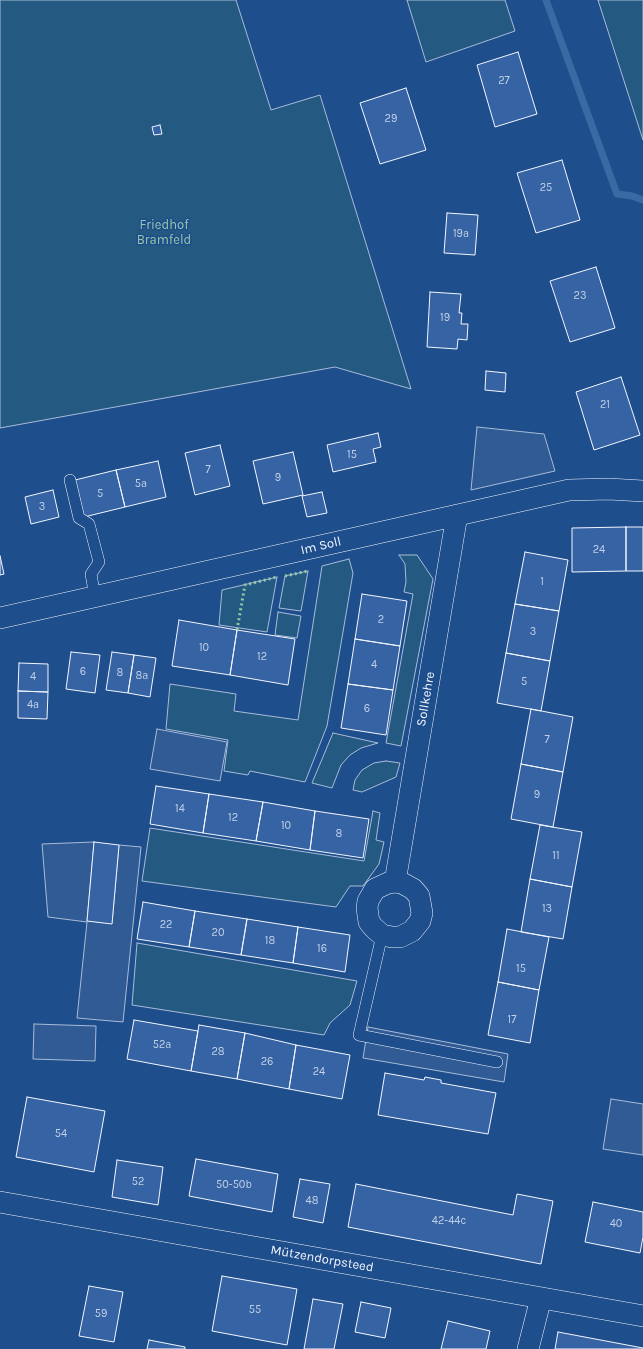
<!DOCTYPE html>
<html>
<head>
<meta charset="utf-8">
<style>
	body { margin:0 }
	canvas { display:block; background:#1f4e8c }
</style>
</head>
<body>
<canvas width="643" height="1349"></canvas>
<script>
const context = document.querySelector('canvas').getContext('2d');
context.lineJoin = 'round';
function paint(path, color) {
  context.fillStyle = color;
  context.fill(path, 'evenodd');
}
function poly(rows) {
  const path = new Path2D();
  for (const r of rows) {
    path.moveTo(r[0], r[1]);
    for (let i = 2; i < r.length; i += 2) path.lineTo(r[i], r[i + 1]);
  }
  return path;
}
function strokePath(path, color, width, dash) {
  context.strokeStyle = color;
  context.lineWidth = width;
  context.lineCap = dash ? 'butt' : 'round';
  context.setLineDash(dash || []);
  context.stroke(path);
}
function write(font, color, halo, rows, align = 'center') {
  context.font = font + ' Karla,sans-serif';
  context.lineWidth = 3;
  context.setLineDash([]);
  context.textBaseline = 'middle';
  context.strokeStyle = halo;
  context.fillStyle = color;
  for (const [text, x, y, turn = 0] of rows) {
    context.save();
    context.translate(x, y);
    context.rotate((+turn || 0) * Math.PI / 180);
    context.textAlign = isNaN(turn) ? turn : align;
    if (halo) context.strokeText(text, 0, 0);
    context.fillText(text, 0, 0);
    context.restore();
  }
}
const green = poly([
	[0,0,236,0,271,110,320,95,411,389,335,367,0,428,0,0],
	[407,0,505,0,515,31,426,62,407,0],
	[598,0,643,0,643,140,598,0],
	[399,555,417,555,433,579,401,746,386,743,413,594,404,592,406,582,405,564,399,555],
	[349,559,353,573,327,726,305,782,250,771,248,775,224,771,228,740,166,729,170,684,236,694,234,711,298,720,322,566,349,559],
	[308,571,301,611,279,608,285,576,308,571],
	[277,577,267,632,219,625,222,590,277,577],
	[278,612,301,616,297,638,275,635,278,612],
	[333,733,378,743,361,748,350,755,341,765,332,788,312,783,333,733],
	[386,761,400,763,396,777,362,792,353,790,355,780,362,770,374,763,386,761],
	[373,811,380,813,376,840,384,842,379,864,363,886,350,886,336,907,142,881,150,828,364,861,373,811],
	[137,943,357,981,350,1005,330,1023,324,1035,132,1005,137,943]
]);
paint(green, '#245a82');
strokePath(green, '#a8bbd7', 1);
const parking = poly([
	[477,427,544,434,555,471,471,490,477,427],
	[157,729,227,742,220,781,150,769,157,729],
	[94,842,87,921,112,923,119,845,141,847,123,1022,77,1018,87,922,48,917,42,844,94,842],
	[34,1024,96,1026,95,1061,33,1059,34,1024],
	[368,1027,508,1054,504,1082,363,1058,368,1027],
	[611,1099,643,1104,643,1155,603,1149,611,1099]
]);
paint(parking, '#305b95');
strokePath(parking, '#a8bbd7', 1);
strokePath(poly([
	[546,0,617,194,632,196,643,200]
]), '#3b69a3', 7);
const building = poly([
	[518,52,537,114,495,127,477,65,518,52],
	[406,88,426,150,380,164,360,103,406,88],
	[160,125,162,134,154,135,152,127,160,125],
	[562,160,580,220,536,233,517,173,562,160],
	[447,213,478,215,475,255,444,253,447,213],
	[596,267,615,328,570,342,550,281,596,267],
	[430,292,461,294,459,313,462,313,461,324,468,324,467,340,458,339,457,349,427,347,430,292],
	[486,371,506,373,505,392,485,390,486,371],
	[621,377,640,435,594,450,576,392,621,377],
	[378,433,381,447,373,449,376,462,333,472,327,445,378,433],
	[220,445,230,486,195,495,185,453,220,445],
	[293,452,303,495,263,504,253,461,293,452],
	[158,461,166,497,125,507,116,470,158,461],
	[116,470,125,507,84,517,75,480,116,470],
	[53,490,59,517,31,524,25,497,53,490],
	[322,492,327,513,307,517,302,496,322,492],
	[626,527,626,571,572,572,572,528,626,527],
	[626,527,643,527,643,571,626,571,626,527],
	[525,552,568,560,559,611,515,604,525,552],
	[0,556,4,574,0,575,0,556],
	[362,594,407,601,400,646,355,639,362,594],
	[515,604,559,611,550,661,506,653,515,604],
	[179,620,237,630,230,675,172,666,179,620],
	[237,630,295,639,288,685,230,675,237,630],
	[355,639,400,646,393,690,348,684,355,639],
	[71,652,100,655,95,693,66,689,71,652],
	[112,652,134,655,128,693,106,690,112,652],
	[506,653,550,661,541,711,497,703,506,653],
	[134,655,156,658,150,697,128,693,134,655],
	[19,663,48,664,48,692,18,691,19,663],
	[348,684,393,690,386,735,341,728,348,684],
	[18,691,48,692,47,719,18,718,18,691],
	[531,709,573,717,563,772,521,764,531,709],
	[521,764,563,772,553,827,511,819,521,764],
	[156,786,209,794,203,833,150,824,156,786],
	[209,794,263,802,256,841,203,833,209,794],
	[263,802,315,811,310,850,256,841,263,802],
	[315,811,369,819,363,858,310,850,315,811],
	[540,825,582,832,572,887,530,879,540,825],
	[94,842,119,845,112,924,87,921,94,842],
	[530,879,572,887,563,939,521,932,530,879],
	[143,902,195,911,189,947,137,939,143,902],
	[195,911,247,919,241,955,189,947,195,911],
	[247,919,298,927,293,963,241,955,247,919],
	[298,927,350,935,345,972,293,963,298,927],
	[507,929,549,937,539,990,498,982,507,929],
	[498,982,539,990,530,1043,488,1035,498,982],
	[134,1020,198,1031,191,1071,127,1059,134,1020],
	[199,1025,245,1033,237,1079,191,1071,199,1025],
	[245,1033,296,1045,289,1089,237,1079,245,1033],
	[296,1045,350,1055,342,1099,289,1089,296,1045],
	[385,1073,424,1080,425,1077,441,1080,441,1083,496,1093,488,1134,378,1115,385,1073],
	[27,1097,105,1111,94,1172,16,1157,27,1097],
	[196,1159,278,1174,272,1212,189,1196,196,1159],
	[117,1160,163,1167,158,1205,112,1197,117,1160],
	[300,1179,330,1184,323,1223,293,1217,300,1179],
	[356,1184,513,1215,517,1194,553,1201,541,1264,348,1227,356,1184],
	[593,1202,643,1212,643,1237,640,1253,585,1242,593,1202],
	[222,1276,297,1289,287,1345,212,1331,222,1276],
	[89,1286,123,1292,114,1342,79,1336,89,1286],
	[313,1299,343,1304,334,1349,304,1349,313,1299],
	[361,1302,391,1308,385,1338,355,1332,361,1302],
	[448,1321,490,1331,486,1349,441,1349,448,1321],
	[558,1332,643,1348,643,1349,555,1349,558,1332],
	[149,1340,185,1347,185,1349,147,1349,149,1340]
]);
paint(building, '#3563a3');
strokePath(building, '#f2f6ff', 1);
const lane = poly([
	[70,480,79,518,89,524,99,562,91,574,95,597],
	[382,935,359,1035,497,1062]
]);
const street = poly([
	[0,618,569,490,609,489,643,491],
	[395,882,402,883,413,889,419,896,422,913,420,921,412,931,400,937,392,937,382,935,374,928,369,922,367,908,368,901,375,889,388,883,395,882,457,515],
	[0,1202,643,1316],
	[528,1349,541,1298]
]);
strokePath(lane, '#f2f6ff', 12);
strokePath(street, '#f2f6ff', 22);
strokePath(lane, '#1f4e8c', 11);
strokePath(street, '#1f4e8c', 21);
strokePath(poly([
	[285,576,308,571],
	[237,630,245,585,277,577]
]), '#97c8a6', 3, [2, 3]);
write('11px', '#c3d1e8', null, [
	["27",504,81],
	["29",391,119],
	["25",546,188],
	["19a",461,234],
	["23",580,296],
	["19",445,318],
	["21",605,405],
	["15",352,455],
	["7",208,470],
	["9",278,478],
	["5a",141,484],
	["5",100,494],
	["3",42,507],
	["24",599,550],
	["1",542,582],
	["2",381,620],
	["3",533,632],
	["10",204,648],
	["12",262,657],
	["4",374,665],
	["6",83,672],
	["8",120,673],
	["8a",142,676],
	["4",33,677],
	["5",524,682],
	["4a",33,705],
	["6",367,709],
	["7",547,740],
	["9",537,795],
	["14",180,809],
	["12",233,818],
	["10",286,826],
	["8",339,834],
	["11",556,856],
	["13",547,909],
	["22",166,925],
	["20",218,933],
	["18",270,941],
	["16",322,949],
	["15",521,969],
	["17",512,1020],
	["52a",162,1045],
	["28",218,1052],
	["26",267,1062],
	["24",319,1072],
	["54",61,1134],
	["52",138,1182],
	["50-50b",234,1185],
	["48",312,1201],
	["42-44c",449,1221],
	["40",616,1224],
	["55",255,1310],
	["59",101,1314]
]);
write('13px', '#97c8a6', '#1f4e8c', [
	["Friedhof",164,225],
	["Bramfeld",164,240]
]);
write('13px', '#f2f6ff', '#1f4e8c', [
	["Im Soll",321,546,-13],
	["Sollkehre",426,699,-80],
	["Mützendorpsteed",322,1259,10]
]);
</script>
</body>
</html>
